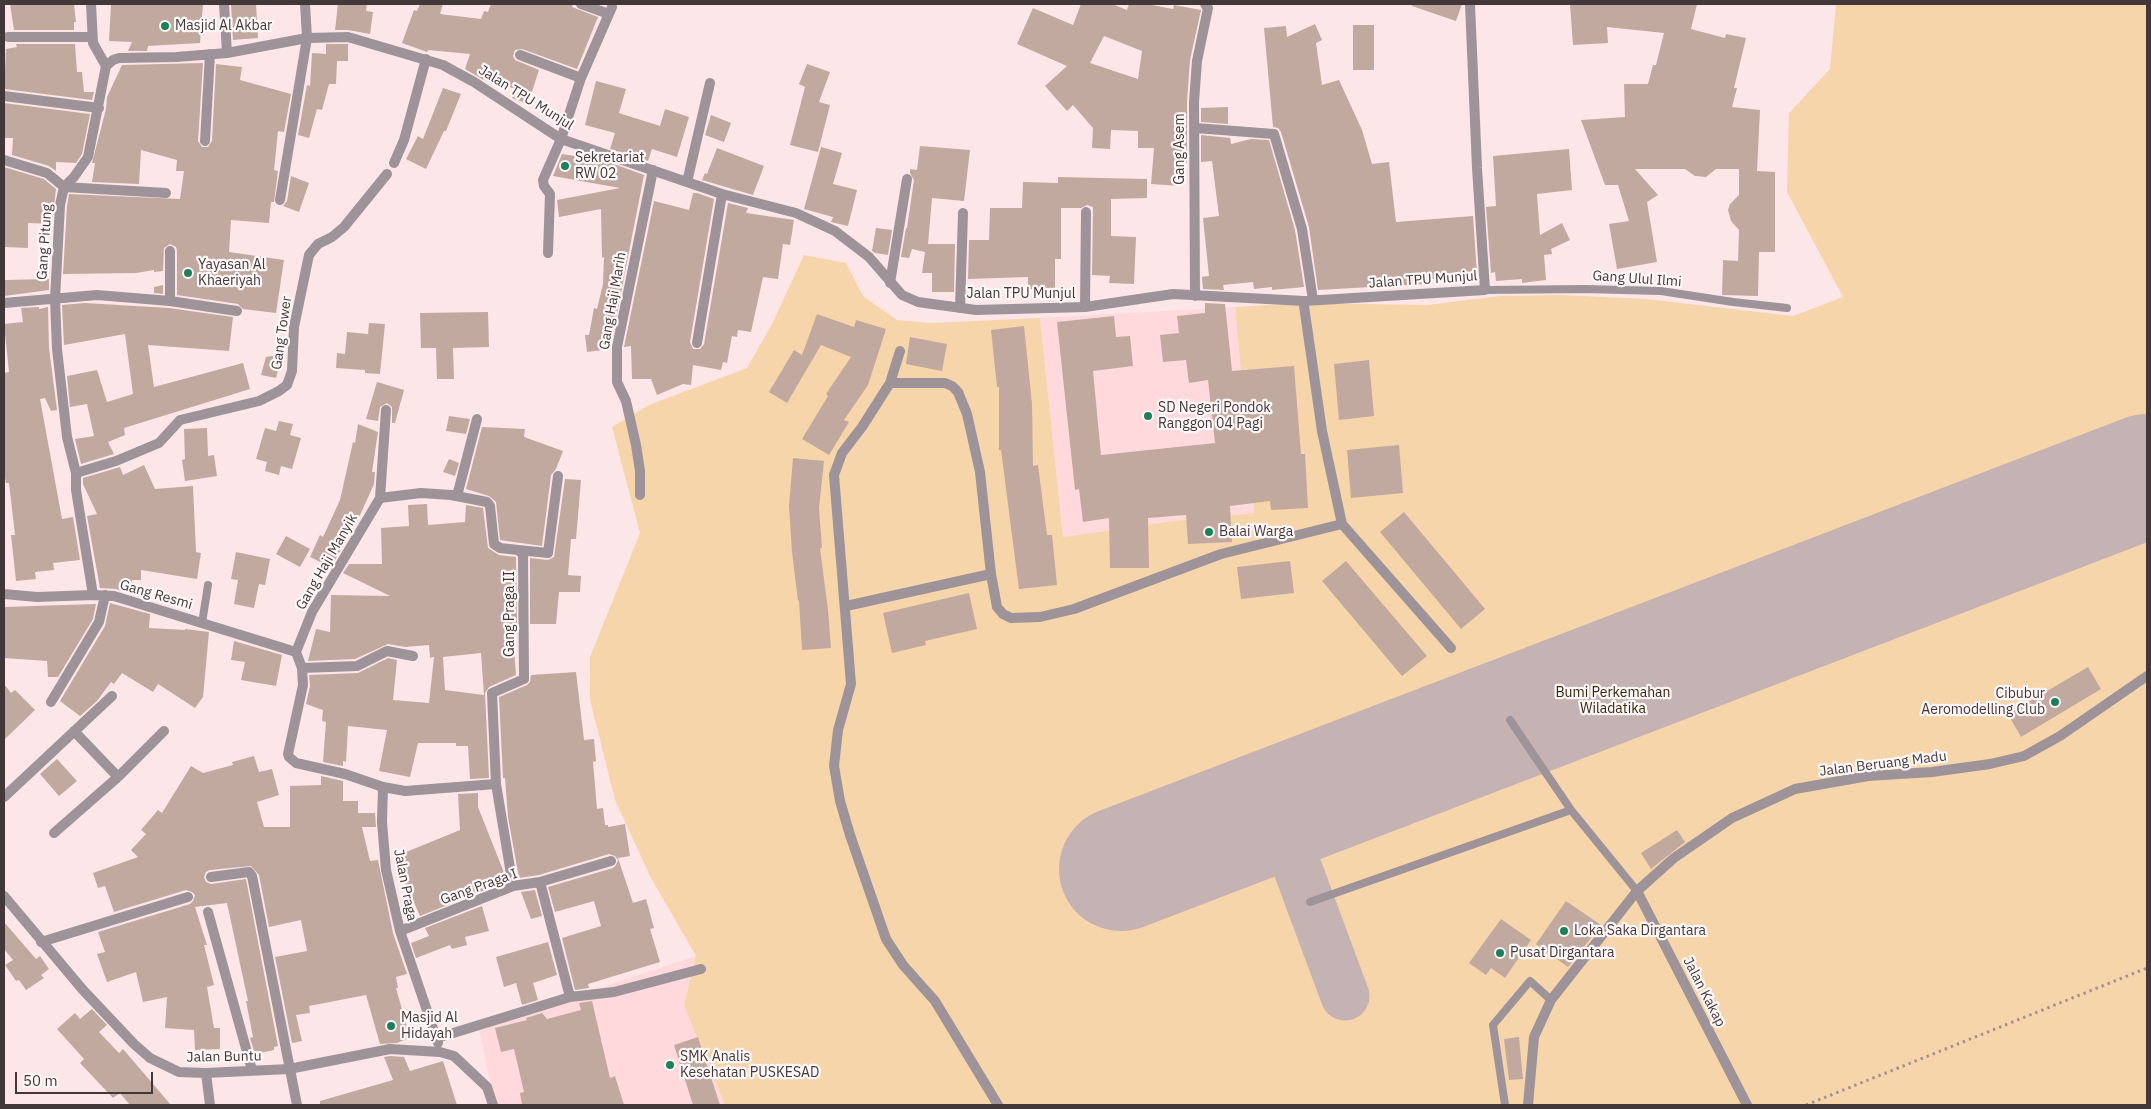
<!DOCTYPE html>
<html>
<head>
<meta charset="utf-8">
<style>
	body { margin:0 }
	#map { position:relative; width:2151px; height:1109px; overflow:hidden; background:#fde6e7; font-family:"IBM Plex Sans",sans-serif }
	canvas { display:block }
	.frame { position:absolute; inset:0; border:5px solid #433839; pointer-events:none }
	.scale { position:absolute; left:15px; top:1072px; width:138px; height:22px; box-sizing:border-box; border:2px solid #433839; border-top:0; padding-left:6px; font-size:15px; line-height:18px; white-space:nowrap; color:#433839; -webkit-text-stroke:4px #fef8f8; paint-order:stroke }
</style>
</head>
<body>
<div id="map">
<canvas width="2151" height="1109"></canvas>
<div class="frame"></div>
<div class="scale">50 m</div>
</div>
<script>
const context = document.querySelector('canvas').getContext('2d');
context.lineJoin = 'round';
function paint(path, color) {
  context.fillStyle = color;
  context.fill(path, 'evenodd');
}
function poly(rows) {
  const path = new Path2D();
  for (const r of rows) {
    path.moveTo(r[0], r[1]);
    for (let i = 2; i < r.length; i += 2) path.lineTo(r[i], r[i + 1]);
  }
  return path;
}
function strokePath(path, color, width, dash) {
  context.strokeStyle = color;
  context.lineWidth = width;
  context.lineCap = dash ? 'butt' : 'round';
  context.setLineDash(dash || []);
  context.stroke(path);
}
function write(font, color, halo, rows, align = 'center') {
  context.font = font + ' "IBM Plex Sans",sans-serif';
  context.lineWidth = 4.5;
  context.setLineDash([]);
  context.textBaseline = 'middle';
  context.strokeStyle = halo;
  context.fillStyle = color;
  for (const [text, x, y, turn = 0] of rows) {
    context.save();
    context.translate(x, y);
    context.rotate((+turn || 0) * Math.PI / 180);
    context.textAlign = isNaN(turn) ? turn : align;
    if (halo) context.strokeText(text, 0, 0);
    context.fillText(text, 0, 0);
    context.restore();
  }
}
paint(poly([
	[1235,307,1254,513,1173,521,1063,537,1040,318],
	[696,956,684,1005,727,1105,495,1105,479,1028]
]), '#ffd9dc');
paint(poly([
	[1836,4,2147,4,2147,1105,725,1105,684,1005,696,956,650,876,615,800,590,700,590,657,640,533,612,427,649,405,747,368,772,324,804,255,846,263,863,296,897,320,930,323,1040,318,1063,537,1173,521,1254,513,1235,307,1304,303,1427,305,1500,296,1561,295,1646,299,1793,316,1843,297,1787,192,1789,113,1830,69]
]), '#f7d5ab');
strokePath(poly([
	[1276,810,1345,996]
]), '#c5b2b3', 49);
strokePath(poly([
	[1121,869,2147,476]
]), '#c5b2b3', 124);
paint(poly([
	[10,4,74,4,76,22,74,22,74,30,14,30],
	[111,4,203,4,200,43,148,46,147,51,128,51,132,42,109,41],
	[231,4,256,4,258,38,233,40],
	[338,4,367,4,366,11,373,12,370,34,348,30,335,30],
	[420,4,443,4,440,14,481,19,484,11,488,12,491,4,573,4,572,7,598,17,577,69,522,49,515,50,513,56,515,60,539,70,528,104,512,98,516,89,482,79,465,69,470,54,428,50,427,52,402,43,414,10,417,11],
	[1081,4,1112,4,1127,10,1129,4,1147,4,1173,9,1174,5,1201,10,1190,60,1187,102,1187,163,1182,164,1180,186,1151,184,1154,148,1138,148,1138,131,1111,130,1110,149,1092,148,1093,128,1073,105,1067,111,1045,86,1067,66,1017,44,1033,8,1073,25],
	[1104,36,1142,51,1138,79,1090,63],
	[1412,4,1462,4,1456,21,1412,6],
	[1570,4,1697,4,1691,29,1725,38,1726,34,1746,38,1734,88,1737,88,1732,107,1760,110,1757,171,1775,172,1775,252,1759,252,1758,296,1722,295,1723,260,1738,261,1739,230,1731,221,1728,210,1730,204,1739,195,1739,169,1716,169,1706,177,1695,176,1685,169,1635,169,1658,195,1647,202,1657,262,1617,269,1609,224,1629,221,1618,185,1605,185,1581,120,1625,117,1624,84,1648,84,1653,65,1656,65,1664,33,1607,27,1608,43,1573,45],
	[1315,24,1322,40,1316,43,1322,85,1339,80,1362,130,1372,164,1389,162,1396,222,1473,216,1477,274,1424,280,1424,284,1318,290,1309,227,1281,132,1278,128,1273,127,1264,28,1286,26,1287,37],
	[1353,25,1374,25,1374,70,1353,70],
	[16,44,75,44,77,72,82,72,84,92,94,92,92,100,4,89,6,49,17,47],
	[326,44,348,44,348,61,337,61,336,84,329,84,322,110,317,109,309,138,298,135,307,85,310,86,312,53,326,54],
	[203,63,198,141,202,147,208,147,212,141,216,64,242,67,240,80,291,94,284,132,278,131,274,170,278,171,274,202,271,202,269,223,231,220,229,252,284,260,276,313,243,309,238,304,177,295,177,251,176,247,170,244,164,248,163,271,154,272,154,270,136,273,63,274,67,206,69,194,180,199,184,171,176,171,177,160,141,150,139,184,92,182,95,163,92,163,106,109,107,97,122,65],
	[807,64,830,72,819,102,830,105,818,152,790,145,805,87,799,84],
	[596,81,626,89,619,113,660,126,665,109,689,117,677,157,652,149,648,161,610,149,615,133,585,125],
	[443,88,461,94,446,131,444,131,426,169,406,159,418,136,423,139],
	[4,103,90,114,82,154,76,163,56,162,56,171,49,166,12,155,13,138,4,138],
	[1228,107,1228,124,1201,122,1201,108],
	[711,115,731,123,724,142,705,135],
	[1201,135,1230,138,1231,144,1251,139,1269,140,1295,230,1304,287,1272,290,1272,287,1254,289,1253,282,1223,285,1224,290,1203,289,1202,277,1209,276,1203,218,1219,216,1212,161,1201,162],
	[920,146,970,150,964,201,932,198,928,244,955,244,954,292,932,292,932,273,922,273,925,252,912,249,909,258,901,257,906,228,907,228,914,180,910,173,910,169,917,170],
	[821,147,842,153,833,184,857,190,848,226,831,222,833,217,804,209],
	[717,148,764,166,753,195,702,180,705,173,707,174],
	[1569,149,1572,190,1537,194,1540,235,1562,223,1570,240,1551,249,1552,254,1544,255,1546,280,1522,283,1522,279,1496,281,1495,272,1491,273,1486,207,1496,206,1493,156],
	[562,154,603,160,644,175,610,349,587,352,585,335,589,335,594,308,597,309,603,284,604,257,602,258,601,209,559,217,557,200,620,188,553,176],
	[4,167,44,179,56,189,52,224,28,223,28,248,4,247],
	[291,176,309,183,299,212,283,206,287,201],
	[1058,177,1147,179,1147,198,1111,199,1111,236,1136,237,1134,284,1109,283,1110,276,1092,275,1093,207,1087,205,1081,208,1061,208,1061,259,1055,259,1055,289,1028,289,1028,277,968,279,969,240,989,240,990,208,1022,208,1023,182,1058,183],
	[693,193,697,193,714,199,690,342,693,349,700,349,704,344,728,203,748,208,746,213,794,220,790,245,783,244,778,279,763,277,751,332,738,330,737,337,732,336,727,363,723,362,721,370,693,365,691,385,683,384,657,395,651,379,632,379,631,346,624,347,654,201,689,210],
	[876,228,892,230,888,255,875,253,872,251],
	[49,279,49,290,4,296,4,280],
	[163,285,163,294,154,293,154,287],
	[85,303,169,308,233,317,229,351,148,345,154,387,243,363,250,389,124,428,125,435,108,442,114,454,81,464,75,439,94,436,87,404,70,407,67,376,97,370,107,402,133,394,125,334,64,345,62,305],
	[1205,303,1225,304,1232,371,1294,366,1301,454,1305,454,1308,508,1271,510,1270,501,1230,506,1232,542,1188,544,1186,515,1148,518,1149,568,1110,568,1109,518,1083,522,1079,489,1075,490,1057,322,1114,316,1116,337,1130,336,1133,366,1093,371,1101,455,1215,443,1208,380,1189,383,1186,360,1163,362,1160,335,1179,333,1177,316,1205,313],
	[39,307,39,309,48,307,49,348,57,410,51,411,45,398,40,399,62,519,73,517,80,560,53,563,54,570,35,572,36,579,16,581,11,535,15,535,9,483,6,483,4,473,4,373,9,372,4,324,23,322,21,308],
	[488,312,489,347,453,348,454,379,437,379,436,348,421,348,420,313],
	[817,314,854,327,856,320,886,329,868,385,844,420,849,422,829,455,802,439,828,396,826,394,851,357,821,345,787,403,769,392,794,350,802,355],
	[369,323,385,324,380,374,365,373,365,370,336,368,337,353,345,354,347,332,368,334],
	[1024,326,1032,404,1033,466,1038,465,1047,535,1052,535,1057,585,1019,589,1001,450,999,450,999,387,997,387,991,330],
	[910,337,947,344,942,371,906,364],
	[272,356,281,358,276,378,261,375,266,357],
	[1369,360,1374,416,1339,420,1334,364],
	[377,382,404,390,395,423,392,423,392,407,387,403,380,407,378,421,366,419],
	[449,416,470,419,466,434,446,431],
	[279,421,293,424,290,435,301,438,292,469,281,466,279,475,265,471,267,462,256,459,265,428,276,431],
	[358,424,378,432,372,472,375,472,374,484,356,524,331,567,310,557,320,535,323,537,340,500,353,442,355,443],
	[482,427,525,429,524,437,563,451,556,469,551,475,542,546,500,540,496,502,489,496,466,489],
	[207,428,208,456,214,455,217,476,185,481,182,460,185,459,184,429],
	[1399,445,1403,493,1351,498,1347,450],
	[793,458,824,461,819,508,822,548,820,548,828,610,831,648,802,650,799,600,798,601,792,552,789,506],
	[449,459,459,463,455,476,443,472],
	[144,465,155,489,193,486,196,552,201,553,197,579,141,570,141,580,132,580,131,594,116,589,100,588,87,516,97,514,83,484,83,478,120,467,123,475],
	[565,479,581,480,576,539,571,539,568,575,581,576,580,592,559,592,556,624,530,624,530,558,548,560,554,557],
	[427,504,428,525,465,522,466,505,483,508,488,548,499,555,516,557,517,623,512,623,516,675,489,687,485,693,489,778,470,779,468,746,456,746,456,743,418,743,410,777,379,771,387,730,348,726,346,762,343,761,343,766,323,762,326,722,322,721,323,710,306,704,310,686,309,675,358,673,388,658,397,660,393,700,429,703,434,657,430,658,429,645,405,647,388,644,355,659,308,661,316,629,330,632,331,595,390,596,343,573,349,564,382,564,381,528,409,526,408,505],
	[481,653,484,695,445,690,443,657],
	[1404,512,1485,609,1461,629,1380,532],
	[286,536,310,549,300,567,276,554],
	[236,552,270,559,265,585,259,584,254,608,234,604,238,580,231,579],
	[1290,561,1294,593,1241,599,1237,567],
	[1346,561,1427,656,1402,676,1322,581],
	[969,593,977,629,925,641,926,645,892,653,883,613],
	[110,603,150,614,149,628,185,630,185,629,209,632,203,697,195,708,158,684,153,692,122,673,114,684,111,682,97,701,80,716,60,701,105,626],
	[96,604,93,619,58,677,48,677,47,661,4,658,4,607],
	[234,641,282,655,276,686,241,680,245,662,231,660],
	[2088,667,2101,689,2021,737,2008,714],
	[576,672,584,740,594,739,596,761,593,762,597,809,603,808,605,825,608,825,608,827,625,824,630,856,618,858,633,903,646,899,654,928,650,929,660,962,588,984,589,988,575,990,562,938,601,926,594,901,555,912,548,887,613,868,616,865,618,860,615,856,609,854,539,875,519,878,508,817,505,778,503,778,499,697,527,685,530,682,531,675],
	[4,684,11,693,15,690,35,710,4,740],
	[254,756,259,772,272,769,279,795,257,802,264,827,290,827,290,786,321,785,321,776,343,781,343,801,358,801,358,813,375,813,376,827,362,827,370,861,378,860,393,933,407,974,396,977,398,988,396,988,410,1038,397,1043,380,1044,366,995,309,1006,310,1013,296,1015,302,1041,292,1043,275,957,307,951,301,920,269,927,259,875,251,866,210,870,206,872,204,877,206,882,211,884,246,879,278,1046,274,1047,274,1050,255,1054,250,1038,253,1037,246,1001,248,1001,227,903,195,907,207,945,204,945,214,985,207,987,214,1028,220,1028,220,1049,195,1050,194,1030,165,1028,167,997,143,1002,136,972,107,982,97,954,105,952,98,932,190,904,193,901,195,895,192,892,186,890,114,912,105,886,98,888,93,873,138,857,131,850,146,834,141,830,158,810,162,813,191,766,203,773,233,765,232,762],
	[57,759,77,781,59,796,40,774],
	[478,793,478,807,503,870,505,882,420,916,394,857,460,830,458,794],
	[1677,830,1685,842,1651,869,1641,853],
	[535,890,542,916,531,919,521,892],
	[1566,901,1601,925,1568,967,1536,944],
	[482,906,489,931,465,937,467,945,452,949,450,945,416,958,411,943,429,936,425,928],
	[1501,919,1531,940,1505,978,1491,968,1486,975,1469,963],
	[4,922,36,959,40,956,49,969,41,975,44,978,26,990,19,980,16,981,5,965,13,960,4,949],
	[548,942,557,975,533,983,538,1000,522,1005,516,983,504,987,496,957],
	[592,1001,610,1078,615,1076,624,1105,522,1105,520,1093,524,1092,514,1049,501,1052,495,1028,527,1020,526,1018,542,1013,547,1019,581,1010,579,1003],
	[92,1009,107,1025,99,1032,119,1053,123,1049,171,1105,130,1105,120,1093,113,1098,80,1063,84,1059,57,1029,75,1013,80,1019],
	[698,1037,720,1105,693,1105,674,1045],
	[1519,1037,1523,1079,1509,1080,1504,1039],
	[390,1056,404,1057,410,1071,443,1061,457,1105,320,1105,320,1101,393,1080,384,1057]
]), '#c2a9a0');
strokePath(poly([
	[1806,1105,2147,968]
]), '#a49293', 3, [2.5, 4]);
strokePath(poly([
	[1485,290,1585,289,1661,291,1733,302,1787,308],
	[202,623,208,585],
	[1510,720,1571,810,1637,891],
	[1310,902,1571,810],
	[1505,1105,1493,1025,1530,981,1551,1000]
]), '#9d9399', 8);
strokePath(poly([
	[91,4,93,43,106,66],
	[224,4,227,53],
	[581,4,609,14],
	[8,37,92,37],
	[520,55,581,78],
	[4,96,99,108],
	[1195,128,1274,134,1302,229,1313,300],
	[205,141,210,54],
	[4,160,47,173,64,187],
	[394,163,404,140,426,59],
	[687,182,710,83],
	[64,187,74,177,88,157,106,66,113,60,119,58,176,57,227,53,307,38,348,37,443,65,474,82,561,139,722,194,796,213,835,231,869,257,902,295,918,302,976,310,1085,307,1173,294,1304,301,1485,290,1477,168,1470,4],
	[64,187,60,205,55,299,57,349,67,437,76,473,76,490,93,595],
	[64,187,166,193],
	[280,200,307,38,305,4],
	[548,253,550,194,544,186,543,180,561,139,581,78,612,7],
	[890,283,907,179],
	[1195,296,1194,102,1197,61,1208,8,1205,4],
	[170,301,170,251],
	[4,303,97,295,170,301,237,311],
	[1304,306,1322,431,1342,524],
	[1085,307,1086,212],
	[960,308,963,213],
	[697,343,722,194],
	[890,383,900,351],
	[386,410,380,498,312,612,296,652,302,668,303,685,288,754,289,757,296,763,345,774,383,787,405,791,496,784],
	[76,473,116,461,159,443,180,420,259,401,279,391,287,385,292,371,294,327,309,255,318,244,332,237,344,227,387,174],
	[640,495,640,471,636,445,626,401,617,382,617,347,653,170],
	[457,496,477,419],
	[380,498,421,493,451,495,487,502,490,506,494,544,500,548,518,550,523,554,524,679,492,693,496,784,513,886],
	[518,550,548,553,558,476],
	[4,594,37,597,93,595,114,596,296,652],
	[846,606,991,574],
	[302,668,357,666,387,651,413,656],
	[51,702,99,622,105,595],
	[74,731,118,777],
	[383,787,382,822,386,870,400,931,438,1043],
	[4,797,112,696],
	[54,833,118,777,164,731],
	[211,877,249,872,252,876,297,1105],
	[540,882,570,997],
	[1637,891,1747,1105],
	[4,896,83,990,134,1044,150,1058,179,1072,206,1073,289,1069,390,1049,440,1052,454,1056,487,1087,493,1105],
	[208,912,252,1070],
	[400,931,513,886,540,882,611,861],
	[41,942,188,897],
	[437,1038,570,997,614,992,701,969],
	[206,1073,210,1105],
	[998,1105,935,1001,903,965,886,939,850,835,840,801,834,766,838,730,851,684,834,475,842,453,862,427,890,383,945,383,952,386,958,392,967,414,980,472,991,574,997,607,1003,614,1011,618,1040,617,1074,609,1221,554,1342,524,1451,648],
	[1528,1105,1534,1037,1551,1000,1637,891,1674,858,1732,818,1795,789,1868,776,1932,772,1990,764,2024,756,2060,736,2147,676]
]), '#9d9399', 10);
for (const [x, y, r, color] of [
	[165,26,5,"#1c805a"],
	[565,166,5,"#1c805a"],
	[188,273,5,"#1c805a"],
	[1148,416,5,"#1c805a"],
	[1209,532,5,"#1c805a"],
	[2055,702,5,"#1c805a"],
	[1564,931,5,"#1c805a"],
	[1500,953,5,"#1c805a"],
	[391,1026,5,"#1c805a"],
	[670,1065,5,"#1c805a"]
]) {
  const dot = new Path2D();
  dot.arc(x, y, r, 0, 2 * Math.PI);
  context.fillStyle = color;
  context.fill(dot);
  strokePath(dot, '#fef8f8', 2);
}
write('14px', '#433839', '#fef8f8', [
	["Masjid Al Akbar",175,26],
	["Sekretariat",575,158],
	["RW 02",575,174],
	["Yayasan Al",198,265],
	["Khaeriyah",198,281],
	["SD Negeri Pondok",1158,408],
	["Ranggon 04 Pagi",1158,424],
	["Balai Warga",1219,532],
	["Cibubur",2045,694,"right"],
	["Aeromodelling Club",2045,710,"right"],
	["Loka Saka Dirgantara",1574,931],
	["Pusat Dirgantara",1510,953],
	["Masjid Al",401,1018],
	["Hidayah",401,1034],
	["SMK Analis",680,1057],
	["Kesehatan PUSKESAD",680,1073]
], 'left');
write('14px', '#433839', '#fef8f8', [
	["Jalan TPU Munjul",526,98,32],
	["Gang Asem",1180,149,-90],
	["Gang Pitung",45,242,-86],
	["Gang Ulul Ilmi",1637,279,4],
	["Jalan TPU Munjul",1423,280,-4],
	["Jalan TPU Munjul",1021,294],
	["Gang Haji Marih",613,301,-80],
	["Gang Tower",282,333,-82],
	["Gang Haji Manyik",327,562,-60],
	["Gang Resmi",156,595,16],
	["Gang Praga II",510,614,-90],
	["Jalan Beruang Madu",1883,764,-7],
	["Jalan Praga",405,885,79],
	["Gang Praga I",479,887,-20],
	["Jalan Kakap",1704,992,63],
	["Jalan Buntu",224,1057,-1]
]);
write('14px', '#39270e', '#fef8f8', [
	["Bumi Perkemahan",1613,693],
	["Wiladatika",1613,709]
]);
</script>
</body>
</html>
